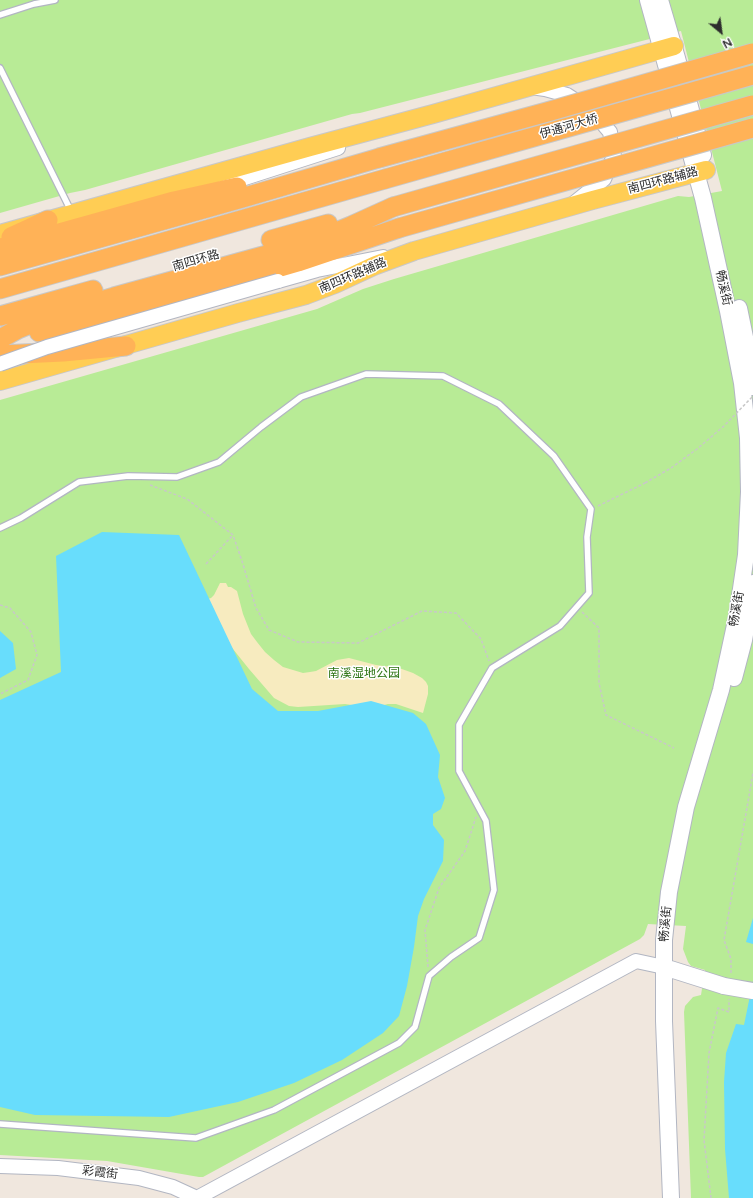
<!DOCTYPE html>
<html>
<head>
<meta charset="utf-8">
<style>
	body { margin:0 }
	#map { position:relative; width:753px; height:1198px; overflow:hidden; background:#f0e7de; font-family:"Varela Round",sans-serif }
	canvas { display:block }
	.north { position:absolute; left:701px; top:12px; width:40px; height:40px; -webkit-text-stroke:3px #fff; paint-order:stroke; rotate:151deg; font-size:11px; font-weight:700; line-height:16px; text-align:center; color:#2d2d2d }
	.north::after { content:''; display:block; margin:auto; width:14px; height:18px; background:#2d2d2d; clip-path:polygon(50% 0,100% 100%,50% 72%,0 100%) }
</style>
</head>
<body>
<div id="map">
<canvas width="753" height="1198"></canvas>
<div class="north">N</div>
</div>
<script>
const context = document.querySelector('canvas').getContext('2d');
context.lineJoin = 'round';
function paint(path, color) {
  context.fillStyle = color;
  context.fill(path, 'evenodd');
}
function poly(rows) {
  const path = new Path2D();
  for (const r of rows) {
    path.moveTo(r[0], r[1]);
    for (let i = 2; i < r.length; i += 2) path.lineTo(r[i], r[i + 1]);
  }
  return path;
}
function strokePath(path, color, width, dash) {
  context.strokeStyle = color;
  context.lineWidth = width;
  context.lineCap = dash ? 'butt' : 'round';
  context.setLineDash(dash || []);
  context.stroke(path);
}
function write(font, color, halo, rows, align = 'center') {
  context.font = font + ' "Varela Round","Noto Sans SC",sans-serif';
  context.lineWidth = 3;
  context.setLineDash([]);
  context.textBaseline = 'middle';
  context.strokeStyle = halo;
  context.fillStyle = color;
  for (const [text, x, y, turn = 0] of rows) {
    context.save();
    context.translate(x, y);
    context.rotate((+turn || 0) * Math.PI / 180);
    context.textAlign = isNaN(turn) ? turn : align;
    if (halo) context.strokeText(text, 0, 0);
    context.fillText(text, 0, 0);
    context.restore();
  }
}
paint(poly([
	[0,0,753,0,753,1198,691,1198,684,1012,685,1006,693,997,701,995,705,970,691,966,688,962,683,949,686,926,648,924,644,935,640,939,203,1177,199,1177,107,1161,0,1155,0,400,317,309,363,289,394,279,678,196,689,197,722,191,681,31,360,113,352,114,85,190,70,193,0,213]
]), '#b8eb96');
paint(poly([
	[220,583,226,583,228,587,231,587,237,591,243,614,251,634,257,642,265,652,274,660,283,667,303,673,310,672,316,671,337,660,349,658,376,665,399,668,413,673,422,678,426,682,428,686,428,694,423,713,396,704,388,704,376,707,365,707,345,704,298,707,289,706,274,698,249,669,225,639,205,600,211,598,214,595]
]), '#f7ebbf');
paint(poly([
	[102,532,179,535,252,689,278,711,318,711,371,701,413,713,426,724,440,755,438,777,445,798,441,809,433,814,433,825,444,840,443,861,424,899,418,916,414,947,407,986,399,1016,383,1033,342,1060,294,1083,238,1102,169,1117,35,1115,0,1107,0,700,61,672,56,556],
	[0,631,13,643,16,669,0,678],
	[753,918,753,944,746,942],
	[753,981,753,1198,729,1198,725,1149,724,1082,726,1053,736,1024,744,1025]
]), '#68ddfc');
const service = poly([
	[0,15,34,4,55,0],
	[0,68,71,211],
	[0,528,21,518,79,482,128,476,177,477,219,462,261,427,301,397,366,374,443,376,499,404,554,456,591,509,587,537,589,593,560,626,492,668,459,725,459,771,486,821,494,890,479,938,451,957,429,976,415,1027,399,1043,274,1110,196,1138,0,1124]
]);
const tertiary = poly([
	[531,87,545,89,567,95,593,112,610,132,614,156,604,179,573,204],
	[223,185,338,148],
	[278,281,317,270,383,257],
	[0,1166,58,1168,139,1178,173,1187,197,1198],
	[197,1198,636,961,664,967]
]);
const secondary = poly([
	[648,0,703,198,728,311,742,383,748,438,749,492,746,555,737,616,721,690,686,807,669,892,664,940,664,1021,671,1198],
	[660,0,677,58,703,155],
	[739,308,748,352,753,387],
	[734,678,744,640,752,595,753,583],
	[664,967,724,986]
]);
const primary = poly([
	[0,234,310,147,433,114,674,46],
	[0,381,238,313,306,295,335,284,376,265,414,251,593,200,706,170]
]);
const trunk = poly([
	[11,237,48,220],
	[271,240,328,224],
	[0,248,38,239,174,201,237,187],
	[0,266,242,198,379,158],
	[0,289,385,179],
	[0,316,93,290],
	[39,332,174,298,298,262,399,228],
	[0,339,18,329,45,318,114,297,307,244,351,226,393,207],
	[0,355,63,352,126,346]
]);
strokePath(service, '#b2b6c2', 8);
strokePath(tertiary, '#b2b6c2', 16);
strokePath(secondary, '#b2b6c2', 18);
strokePath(primary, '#c8c8c8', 20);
strokePath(trunk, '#c8c8c8', 21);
strokePath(poly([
	[150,485,187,499,233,535,242,561,256,608,269,630,298,642,358,643,422,611,456,613,481,639,489,661],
	[598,506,645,483],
	[206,564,233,535],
	[0,605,10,608,31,632,37,655,28,680,0,694],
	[582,612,599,628,599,683,606,715,674,748],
	[428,967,425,930,439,888,465,851,476,817],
	[731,973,731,959,724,940,753,773],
	[711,1198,704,1140,709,1053,718,1008,729,1012,729,999]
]), '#c8c8c8', 1.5, [3, 2]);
strokePath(service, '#fff', 5.5);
strokePath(tertiary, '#fff', 14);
strokePath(secondary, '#fff', 16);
strokePath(primary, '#ffcd54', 18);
strokePath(trunk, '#ffb257', 19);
const tertiaryBridge = poly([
	[0,364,47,347,278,281]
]);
const secondaryBridge = poly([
	[724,986,753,991]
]);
const trunkBridge = poly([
	[379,158,547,112,753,53],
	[385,179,753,75],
	[393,207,753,105],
	[399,228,753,128]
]);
strokePath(tertiaryBridge, '#b2b6c2', 16, []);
strokePath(secondaryBridge, '#b2b6c2', 18, []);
strokePath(trunkBridge, '#c8c8c8', 21, []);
strokePath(poly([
	[645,483,671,468,697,449,724,426,753,396]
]), '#c8c8c8', 1.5, [3, 2]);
strokePath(tertiaryBridge, '#fff', 14);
strokePath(secondaryBridge, '#fff', 16);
strokePath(trunkBridge, '#ffb257', 19);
write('12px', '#2d2d2d', '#fff', [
	["伊通河大桥",569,127,-16],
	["南四环路辅路",663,181,-15],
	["南四环路",196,261,-16],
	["南四环路辅路",353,276,-23],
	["畅溪街",723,288,77],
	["畅溪街",737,609,-80],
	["畅溪街",666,924,-85],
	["彩霞街",100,1173,7]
]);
write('12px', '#2d7413', '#fff', [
	["南溪湿地公园",364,674]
]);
</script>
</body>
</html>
